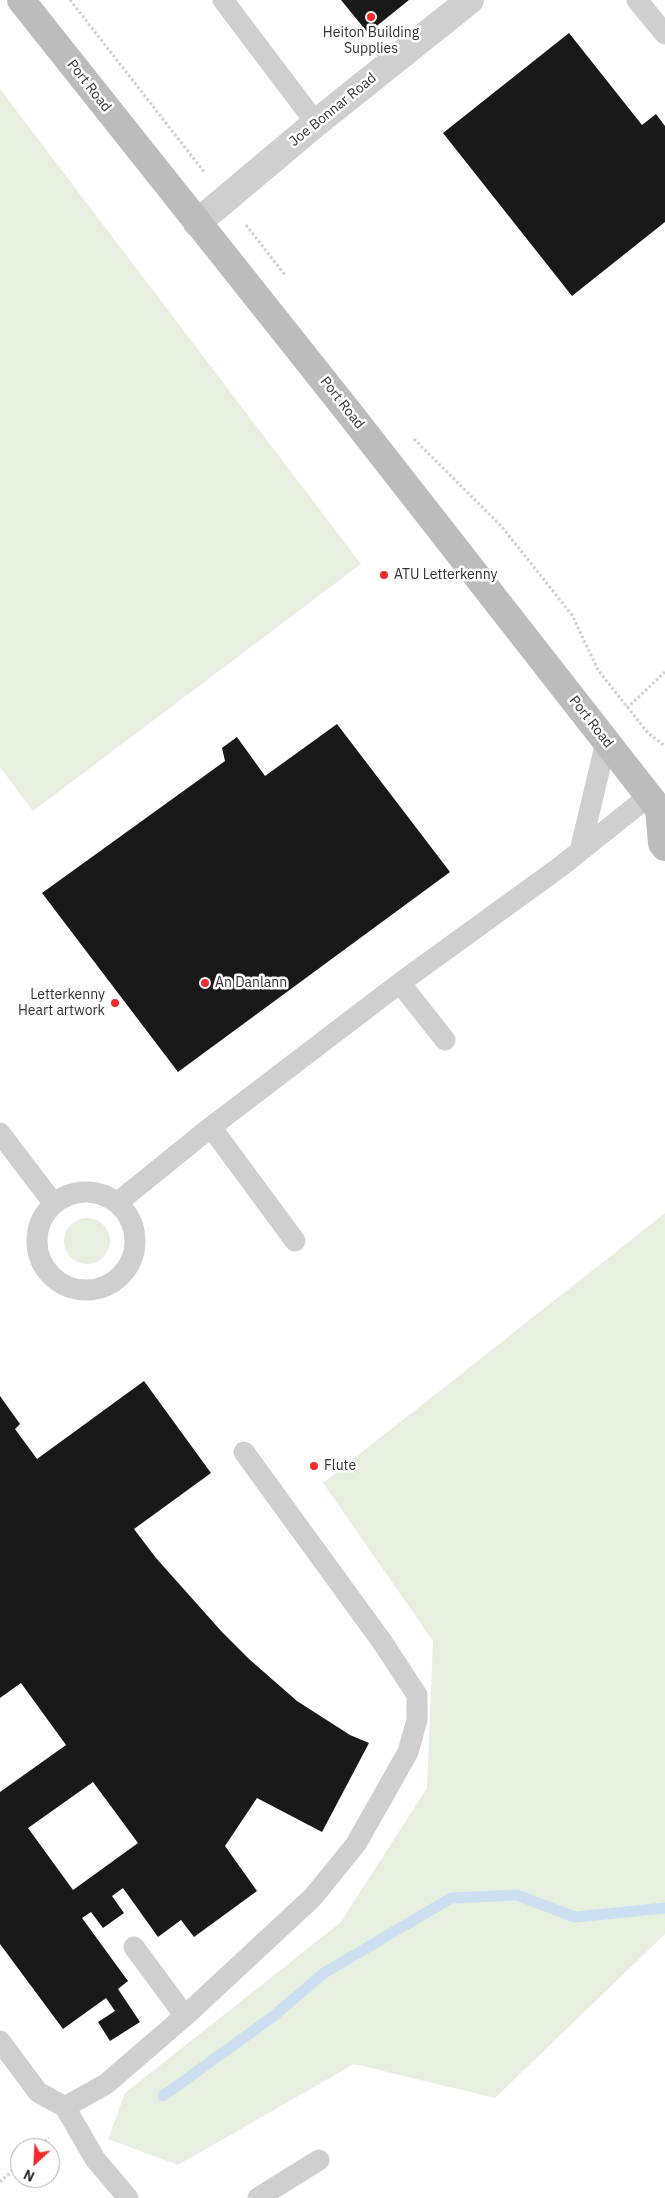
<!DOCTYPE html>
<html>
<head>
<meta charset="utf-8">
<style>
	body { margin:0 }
	#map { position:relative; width:665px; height:2198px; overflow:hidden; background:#fff; font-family:"IBM Plex Sans",sans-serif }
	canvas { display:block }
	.north { position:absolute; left:10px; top:2138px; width:50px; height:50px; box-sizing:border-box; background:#fff; border:1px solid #adadad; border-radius:50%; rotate:205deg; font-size:14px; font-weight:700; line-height:20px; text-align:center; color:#323232 }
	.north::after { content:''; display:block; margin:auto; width:18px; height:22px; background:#f22b2f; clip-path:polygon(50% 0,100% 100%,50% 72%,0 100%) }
</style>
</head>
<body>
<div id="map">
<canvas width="665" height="2198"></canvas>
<div class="north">N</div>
</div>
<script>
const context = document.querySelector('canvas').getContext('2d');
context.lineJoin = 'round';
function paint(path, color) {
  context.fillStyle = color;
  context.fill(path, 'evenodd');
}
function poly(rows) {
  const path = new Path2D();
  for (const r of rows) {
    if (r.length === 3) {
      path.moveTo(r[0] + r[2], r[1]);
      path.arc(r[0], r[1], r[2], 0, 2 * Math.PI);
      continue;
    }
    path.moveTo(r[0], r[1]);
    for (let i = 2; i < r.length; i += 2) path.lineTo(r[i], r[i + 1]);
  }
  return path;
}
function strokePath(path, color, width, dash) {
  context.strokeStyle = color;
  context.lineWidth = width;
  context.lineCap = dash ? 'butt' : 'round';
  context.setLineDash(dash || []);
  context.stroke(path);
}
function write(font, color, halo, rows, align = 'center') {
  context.font = font + ' "IBM Plex Sans",sans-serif';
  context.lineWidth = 5;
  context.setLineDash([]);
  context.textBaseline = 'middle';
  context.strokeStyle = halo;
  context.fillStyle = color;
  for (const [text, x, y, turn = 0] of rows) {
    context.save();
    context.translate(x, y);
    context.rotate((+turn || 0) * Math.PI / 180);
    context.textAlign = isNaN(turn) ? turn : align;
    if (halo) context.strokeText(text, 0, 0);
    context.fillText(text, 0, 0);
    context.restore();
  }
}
paint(poly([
	[0,89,361,564,33,811,0,767],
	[665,1213,665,1934,495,2098,354,2064,178,2165,108,2139,125,2093,340,1923,427,1788,433,1641,323,1483],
	[87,1241,23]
]), '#e7efdf');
strokePath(poly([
	[163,2096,271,2018,324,1973,451,1898,517,1895,575,1917,665,1908]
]), '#cbdff0', 11);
paint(poly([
	[341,0,409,0,368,33],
	[569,33,642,125,656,114,665,126,665,222,572,296,443,133],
	[337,724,450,872,178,1072,42,893,225,761,222,748,237,737,265,776],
	[144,1381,211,1473,134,1529,156,1558,222,1632,249,1659,297,1701,350,1735,369,1743,322,1832,257,1798,225,1846,257,1891,194,1937,181,1920,158,1937,123,1888,112,1896,124,1913,103,1928,91,1912,82,1918,128,1981,118,1989,140,2022,110,2041,98,2022,115,2011,106,1998,63,2029,0,1944,0,1792,66,1745,21,1683,0,1698,0,1396,20,1424,15,1429,37,1459],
	[93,1782,138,1843,73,1890,28,1828]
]), '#191919');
strokePath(poly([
	[70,0,205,173],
	[246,225,285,275],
	[414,439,502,527,572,615,598,670,648,733,665,746],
	[627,708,665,672],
	[37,2148,49,2138],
	[0,2182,20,2164]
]), '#cfcfcf', 3, [2.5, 2.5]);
strokePath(poly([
	[223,0,316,123],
	[637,0,665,34],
	[580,851,606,742],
	[400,983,445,1040],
	[211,1127,295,1241],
	[0,1133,54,1204],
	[86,1241,49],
	[117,1203,211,1127,400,983,560,867,649,796],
	[134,1947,185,2016],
	[0,2041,38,2092,65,2107,106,2084,185,2016,313,1897,356,1844,408,1752,417,1720,417,1695,383,1643,244,1452],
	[65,2107,95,2159,128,2198],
	[258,2198,319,2160]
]), '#cfcfcf', 21);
strokePath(poly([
	[197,223,316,123,470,0]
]), '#cfcfcf', 28);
strokePath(poly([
	[21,0,347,410,659,809,665,812],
	[659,809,662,843,665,847]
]), '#bcbcbc', 28);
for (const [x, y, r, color] of [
	[371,17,5,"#f22b2f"],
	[384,575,5,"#f22b2f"],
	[205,983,5,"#f22b2f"],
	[115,1003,5,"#f22b2f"],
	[314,1466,5,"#f22b2f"]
]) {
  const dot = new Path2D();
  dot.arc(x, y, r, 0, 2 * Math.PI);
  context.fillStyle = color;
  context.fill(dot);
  strokePath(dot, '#fff', 2);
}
write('14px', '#323232', '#fff', [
	["Heiton Building",371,33,"center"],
	["Supplies",371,49,"center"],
	["ATU Letterkenny",394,575],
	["An Danlann",215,983],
	["Letterkenny",105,995,"right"],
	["Heart artwork",105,1011,"right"],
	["Flute",324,1466]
], 'left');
write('14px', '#323232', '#fff', [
	["Port Road",89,86,52],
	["Joe Bonnar Road",333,110,-39],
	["Port Road",342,403,52],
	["Port Road",591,722,52]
]);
</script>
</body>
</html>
